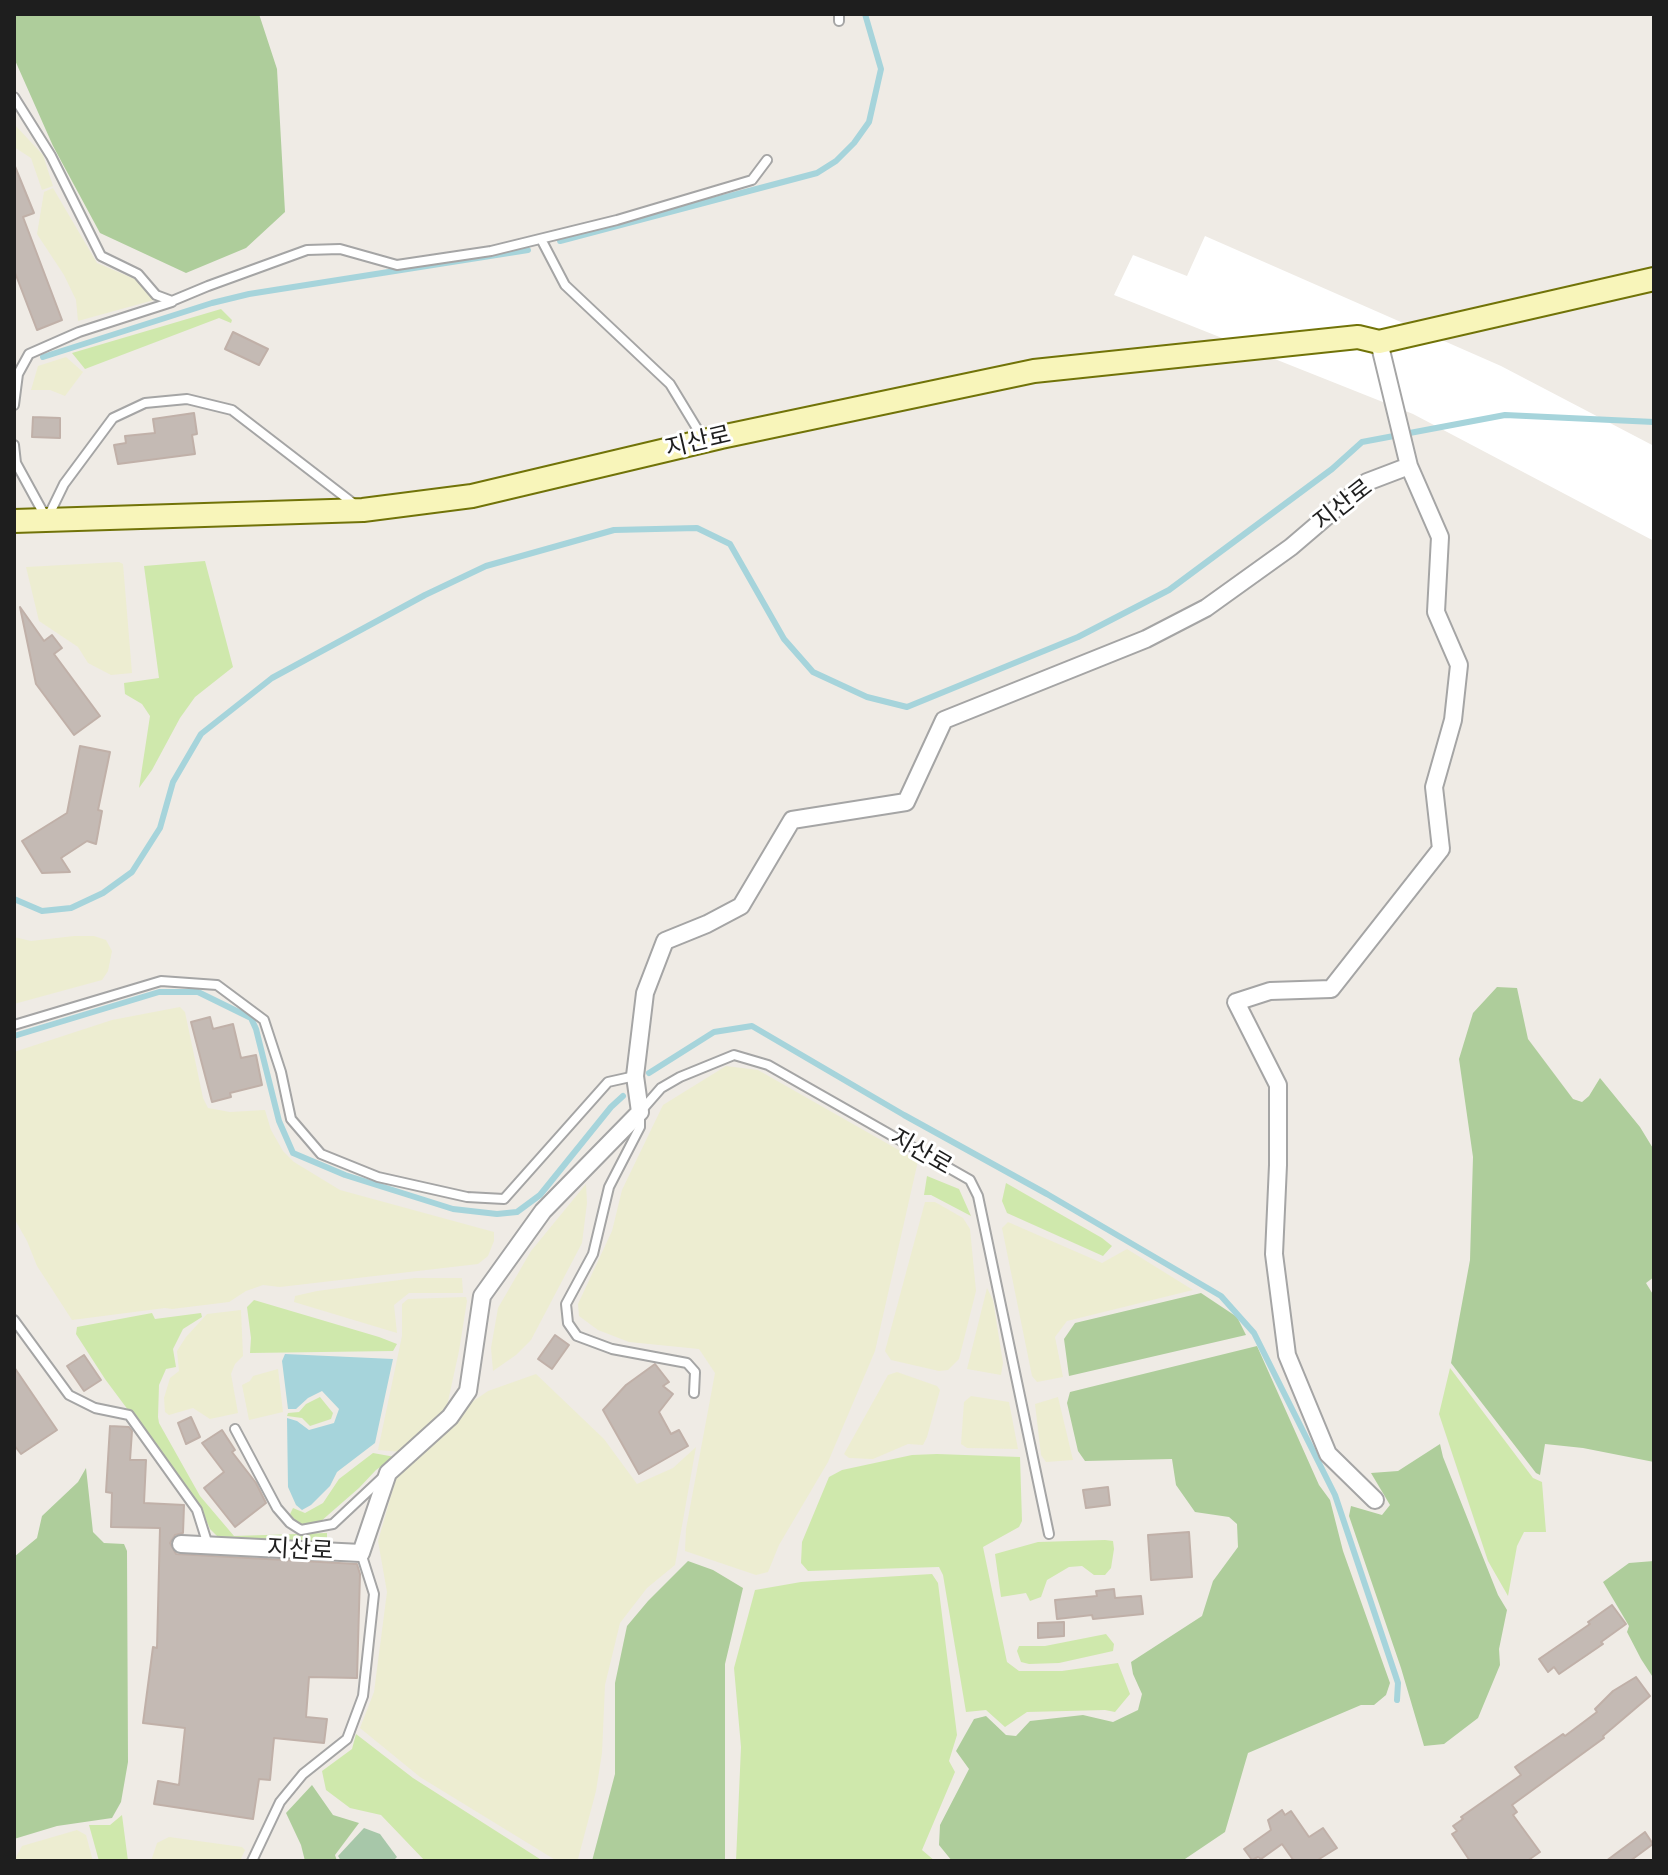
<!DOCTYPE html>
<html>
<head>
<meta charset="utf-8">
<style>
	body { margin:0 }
	#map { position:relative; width:1668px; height:1875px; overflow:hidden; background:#efebe5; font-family:Mulish,sans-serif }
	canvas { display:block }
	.frame { position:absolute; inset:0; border:16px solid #1e1e1e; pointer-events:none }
</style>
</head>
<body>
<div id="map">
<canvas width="1668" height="1875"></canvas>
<div class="frame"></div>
</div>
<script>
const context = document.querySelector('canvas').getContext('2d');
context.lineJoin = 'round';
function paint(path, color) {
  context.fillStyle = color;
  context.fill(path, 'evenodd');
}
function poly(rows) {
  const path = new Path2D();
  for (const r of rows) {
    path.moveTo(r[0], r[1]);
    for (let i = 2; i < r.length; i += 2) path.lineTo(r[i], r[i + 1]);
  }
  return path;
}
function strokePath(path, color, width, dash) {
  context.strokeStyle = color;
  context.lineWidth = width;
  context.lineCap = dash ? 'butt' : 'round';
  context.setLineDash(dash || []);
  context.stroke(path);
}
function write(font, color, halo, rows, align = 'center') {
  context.font = font + ' Mulish,"Noto Sans KR",sans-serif';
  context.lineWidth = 6;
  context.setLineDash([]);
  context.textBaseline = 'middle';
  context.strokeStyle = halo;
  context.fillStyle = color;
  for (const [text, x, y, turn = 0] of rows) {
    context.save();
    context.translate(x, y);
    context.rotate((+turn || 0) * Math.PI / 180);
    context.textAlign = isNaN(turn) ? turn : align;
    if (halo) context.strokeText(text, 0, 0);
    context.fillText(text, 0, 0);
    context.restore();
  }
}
paint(poly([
	[14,124,43,155,53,186,42,190,31,158,14,147],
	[53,188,97,263,137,280,154,300,78,321,76,300,64,275,37,234,44,192],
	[66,357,83,372,65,396,50,390,31,390,38,366],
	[119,562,123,564,132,673,111,675,88,663,78,647,39,621,26,567],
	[74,936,94,936,106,940,112,951,108,971,102,980,14,1004,14,937,31,941],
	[180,1007,185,1012,203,1098,208,1108,230,1112,265,1110,271,1130,283,1151,294,1162,340,1190,494,1232,494,1241,488,1256,478,1264,280,1287,263,1285,246,1291,229,1302,172,1309,165,1308,72,1320,37,1266,27,1241,14,1218,14,1052,112,1020],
	[726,1066,758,1070,918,1161,875,1351,828,1462,779,1545,768,1572,756,1575,685,1551,686,1529,715,1373,699,1349,629,1342,598,1330,579,1316,578,1304,612,1231,622,1190,663,1105],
	[586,1184,587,1203,582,1243,531,1340,516,1355,493,1371,491,1348,498,1308,531,1251],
	[925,1202,935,1202,963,1218,970,1229,976,1291,959,1359,948,1370,939,1371,891,1360,885,1351],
	[1008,1222,1102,1263,1127,1249,1193,1290,1067,1321,1055,1337,1063,1377,1037,1382,1032,1376,1002,1228],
	[415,1278,462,1278,463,1293,409,1293,394,1305,397,1333,294,1302,295,1296,317,1291],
	[987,1288,993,1300,1003,1363,1001,1375,967,1369],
	[466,1297,467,1301,459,1351,445,1415,401,1452,378,1450,402,1336,402,1304,408,1299],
	[241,1310,243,1356,235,1364,231,1374,238,1413,210,1419,193,1408,169,1415,165,1412,164,1398,170,1378,179,1371,177,1351,186,1337,207,1314],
	[278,1369,283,1412,249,1420,242,1385,250,1381,253,1376],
	[897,1372,937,1386,940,1390,927,1437,923,1445,908,1444,873,1459,849,1458,844,1454,888,1375],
	[536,1374,604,1439,637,1484,673,1468,696,1447,675,1565,647,1588,620,1623,605,1685,602,1753,596,1791,578,1859,574,1861,557,1861,420,1777,360,1728,374,1692,387,1592,378,1541,396,1478,472,1402,488,1391],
	[971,1396,1009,1402,1018,1449,967,1448,961,1444,964,1402],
	[1058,1397,1073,1460,1046,1462,1041,1455,1035,1404],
	[77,1830,86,1835,93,1861,14,1861,22,1846],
	[169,1837,242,1847,245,1850,240,1861,151,1861,157,1843]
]), '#ededd1');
paint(poly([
	[221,309,232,320,231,323,219,318,85,369,72,353],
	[205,561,233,667,195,697,180,718,152,770,139,788,150,716,142,704,125,694,124,683,159,678,144,566],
	[927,1176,959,1189,971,1216,931,1195,924,1195],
	[1006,1183,1102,1238,1112,1246,1103,1256,1007,1213,1002,1201],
	[254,1300,379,1337,397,1344,393,1351,250,1353,251,1338,247,1307],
	[152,1313,155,1319,201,1313,202,1317,183,1329,173,1349,176,1367,166,1369,159,1385,158,1417,159,1423,200,1496,234,1536,327,1533,327,1539,318,1542,234,1542,218,1537,210,1529,201,1508,105,1379,76,1334,77,1327],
	[1450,1368,1533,1478,1542,1482,1546,1532,1524,1532,1517,1546,1508,1596,1488,1561,1439,1414],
	[320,1397,333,1413,331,1419,310,1426,302,1418,287,1416,288,1413,299,1412,306,1404],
	[373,1453,395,1457,376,1470,359,1488,320,1522,312,1526,301,1526,293,1519,290,1514,293,1508,305,1513,323,1503,339,1479],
	[937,1454,1020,1457,1022,1521,1019,1527,983,1547,1007,1662,1019,1671,1062,1671,1118,1663,1130,1694,1115,1712,1105,1710,1027,1712,1005,1727,986,1710,966,1712,943,1575,939,1567,808,1571,801,1563,802,1542,829,1477,842,1470,912,1455],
	[1105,1540,1113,1541,1114,1549,1111,1568,1105,1575,1094,1575,1082,1566,1069,1567,1047,1580,1041,1597,1030,1601,1026,1593,1001,1597,995,1554,1038,1542],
	[932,1574,938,1583,957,1735,949,1761,955,1772,922,1850,935,1861,736,1861,741,1747,734,1668,755,1590,801,1582],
	[1106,1634,1114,1644,1113,1651,1059,1663,1029,1664,1021,1662,1017,1651,1019,1646,1045,1646],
	[356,1734,413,1778,543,1861,425,1861,381,1815,350,1808,326,1790,322,1771,352,1749],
	[122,1815,128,1861,99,1861,89,1825,110,1825]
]), '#cfe8ac');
paint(poly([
	[14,14,259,14,277,69,285,212,246,248,186,273,100,233,53,146,14,58],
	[1497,987,1517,988,1528,1039,1573,1099,1582,1102,1589,1096,1600,1078,1640,1127,1654,1150,1654,1277,1646,1283,1654,1296,1654,1462,1583,1448,1545,1444,1540,1475,1536,1473,1451,1363,1470,1260,1473,1157,1459,1059,1473,1013],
	[1201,1293,1237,1317,1246,1335,1069,1376,1064,1339,1075,1323],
	[1257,1346,1319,1485,1330,1500,1343,1551,1390,1683,1386,1695,1374,1705,1361,1705,1248,1753,1225,1832,1182,1861,952,1861,939,1845,940,1825,969,1769,956,1751,974,1719,986,1716,1006,1735,1016,1736,1030,1721,1083,1715,1113,1722,1138,1710,1142,1694,1133,1674,1131,1662,1202,1616,1213,1581,1238,1547,1237,1524,1229,1517,1195,1512,1176,1485,1172,1459,1085,1461,1078,1451,1067,1403,1070,1392],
	[1440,1444,1443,1457,1498,1595,1507,1610,1499,1649,1500,1665,1478,1718,1444,1744,1424,1746,1401,1668,1349,1516,1351,1506,1382,1515,1390,1505,1371,1473,1398,1471],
	[86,1468,93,1532,104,1543,124,1544,127,1551,128,1762,121,1802,112,1818,57,1826,14,1839,14,1557,37,1538,42,1516,78,1482],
	[688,1561,713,1570,743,1588,725,1664,725,1861,592,1861,615,1774,615,1683,627,1626,648,1601],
	[1654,1561,1654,1679,1641,1659,1627,1632,1629,1626,1603,1582,1629,1563],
	[312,1785,333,1815,359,1823,335,1855,337,1861,305,1861,301,1845,286,1813]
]), '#aecd9b');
paint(poly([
	[364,1828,380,1834,397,1857,393,1861,341,1861,338,1856]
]), '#a7c7a9');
paint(poly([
	[285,1354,393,1359,375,1443,337,1472,330,1486,311,1505,302,1510,296,1505,288,1487,287,1418,297,1421,309,1430,334,1423,339,1409,322,1391,308,1398,296,1409,288,1409,282,1361]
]), '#a6d4db');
paint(poly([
	[1205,236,1501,366,1654,446,1654,541,1413,414,1114,295,1133,255,1187,276]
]), '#fff');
strokePath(poly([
	[560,241,817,173,836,161,854,143,869,122,881,69,865,14],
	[43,357,212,303,249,294,528,250],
	[14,899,42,911,71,908,103,893,132,872,160,828,173,782,201,734,272,678,425,595,486,566,614,530,697,528,730,544,784,639,813,672,867,697,907,707,1078,637,1169,590,1332,469,1362,442,1505,415,1654,422],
	[14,1036,159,992,198,992,251,1018,256,1029,279,1121,293,1153,345,1175,453,1209,497,1214,517,1212,540,1195,611,1107,623,1096],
	[649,1073,714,1032,752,1026,904,1115,1047,1194,1221,1296,1254,1333,1335,1495,1398,1683,1397,1700]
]), '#a6d4db', 6);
const building = poly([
	[14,164,34,213,23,217,62,320,37,330,14,270,14,164],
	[233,332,268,349,259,365,225,349,233,332],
	[194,413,197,434,192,435,195,454,118,464,114,445,126,443,125,436,155,433,153,419,194,413],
	[33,417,60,418,60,438,32,437,33,417],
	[20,607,44,641,52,635,62,648,54,654,100,716,74,735,36,684,20,607],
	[80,746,110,752,98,810,102,811,96,844,87,841,61,858,70,872,42,873,22,841,67,813,80,746],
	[210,1017,213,1029,233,1024,241,1058,256,1055,262,1085,230,1093,231,1097,212,1102,191,1022,210,1017],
	[555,1335,569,1345,552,1369,538,1359,555,1335],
	[84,1355,101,1380,84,1391,67,1366,84,1355],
	[655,1364,669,1382,663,1386,673,1394,659,1412,671,1434,679,1430,688,1446,639,1474,603,1410,626,1385,655,1364],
	[14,1367,57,1430,21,1454,14,1445,14,1367],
	[191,1417,200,1437,186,1444,178,1423,191,1417],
	[110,1426,129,1427,132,1431,130,1460,146,1460,144,1503,184,1505,183,1533,175,1535,170,1543,176,1554,357,1564,360,1574,357,1678,309,1677,306,1717,327,1719,324,1743,274,1738,270,1780,259,1779,253,1819,154,1804,158,1781,179,1785,185,1728,143,1723,153,1647,157,1648,160,1528,111,1527,112,1493,106,1492,110,1426],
	[222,1430,235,1450,232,1452,256,1483,266,1503,235,1527,204,1488,224,1472,202,1443,222,1430],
	[1108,1487,1110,1505,1086,1508,1083,1490,1108,1487],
	[1189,1532,1192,1577,1151,1580,1148,1535,1189,1532],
	[1114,1589,1115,1598,1141,1596,1143,1614,1093,1619,1092,1615,1057,1619,1055,1600,1097,1596,1096,1591,1114,1589],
	[1612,1605,1626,1624,1601,1642,1603,1644,1559,1674,1554,1667,1548,1672,1539,1659,1590,1624,1588,1622,1612,1605],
	[1064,1622,1064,1636,1038,1638,1038,1623,1064,1622],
	[1636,1677,1650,1696,1603,1736,1604,1738,1512,1805,1517,1812,1513,1815,1540,1852,1527,1861,1470,1861,1452,1834,1457,1831,1453,1826,1463,1819,1461,1817,1521,1775,1515,1767,1563,1734,1565,1736,1597,1712,1595,1709,1613,1691,1636,1677],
	[1282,1810,1285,1815,1291,1811,1309,1837,1323,1828,1337,1848,1316,1861,1294,1861,1282,1844,1261,1859,1258,1857,1252,1860,1244,1849,1271,1830,1268,1820,1282,1810],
	[1645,1832,1653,1844,1630,1861,1606,1861,1645,1832]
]);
paint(building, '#c4bab4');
strokePath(building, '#c0b0a8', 2);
const service = poly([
	[839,21,839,14],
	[14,97,51,156,101,256,138,274,156,295,172,301,208,286,307,250,340,249,397,265,491,251,617,220,752,180,767,160],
	[541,239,565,285,670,384,704,440],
	[14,405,18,374,29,354,79,332,172,302],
	[14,445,16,463,45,516],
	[47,519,64,484,113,418,145,403,187,399,232,410,354,504],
	[14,1025,161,981,217,985,264,1020,281,1072,291,1119,321,1154,378,1177,467,1197,504,1199,608,1082,635,1076],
	[14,1320,69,1395,95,1408,129,1415,197,1510,208,1545],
	[694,1393,695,1372,687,1363,612,1349,577,1336,568,1323,566,1304,593,1254,609,1187,640,1127,640,1112,661,1088,680,1077,734,1055,768,1065,970,1180,978,1196,1049,1534],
	[235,1429,277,1508,290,1523,301,1530,333,1524,381,1479],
	[252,1861,280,1802,303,1774,347,1739,363,1696,374,1594,361,1553]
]);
const minor = poly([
	[1375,1500,1328,1454,1287,1355,1274,1254,1278,1165,1278,1085,1236,1002,1270,991,1331,989,1441,849,1434,787,1453,720,1459,665,1436,612,1440,537,1409,466],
	[181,1544,361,1553,388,1473,450,1417,468,1391,482,1296,543,1211,640,1112,635,1076,645,993,665,941,707,924,741,906,792,820,906,802,944,720,1146,639,1206,608,1291,547,1367,482,1409,466,1379,342]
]);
const secondary = poly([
	[14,521,363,510,472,496,721,437,1034,371,1358,337,1379,342,1654,279]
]);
strokePath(service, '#a5a5a5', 12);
strokePath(minor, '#a5a5a5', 20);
strokePath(secondary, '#717308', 26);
strokePath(service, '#fff', 8);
strokePath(minor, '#fff', 16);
strokePath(secondary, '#f8f5ba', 22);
write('24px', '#1e1e1e', '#fff', [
	["지산로",698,442,-13],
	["지산로",1343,505,-38],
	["지산로",921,1152,30],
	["지산로",300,1550,3]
]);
</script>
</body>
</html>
